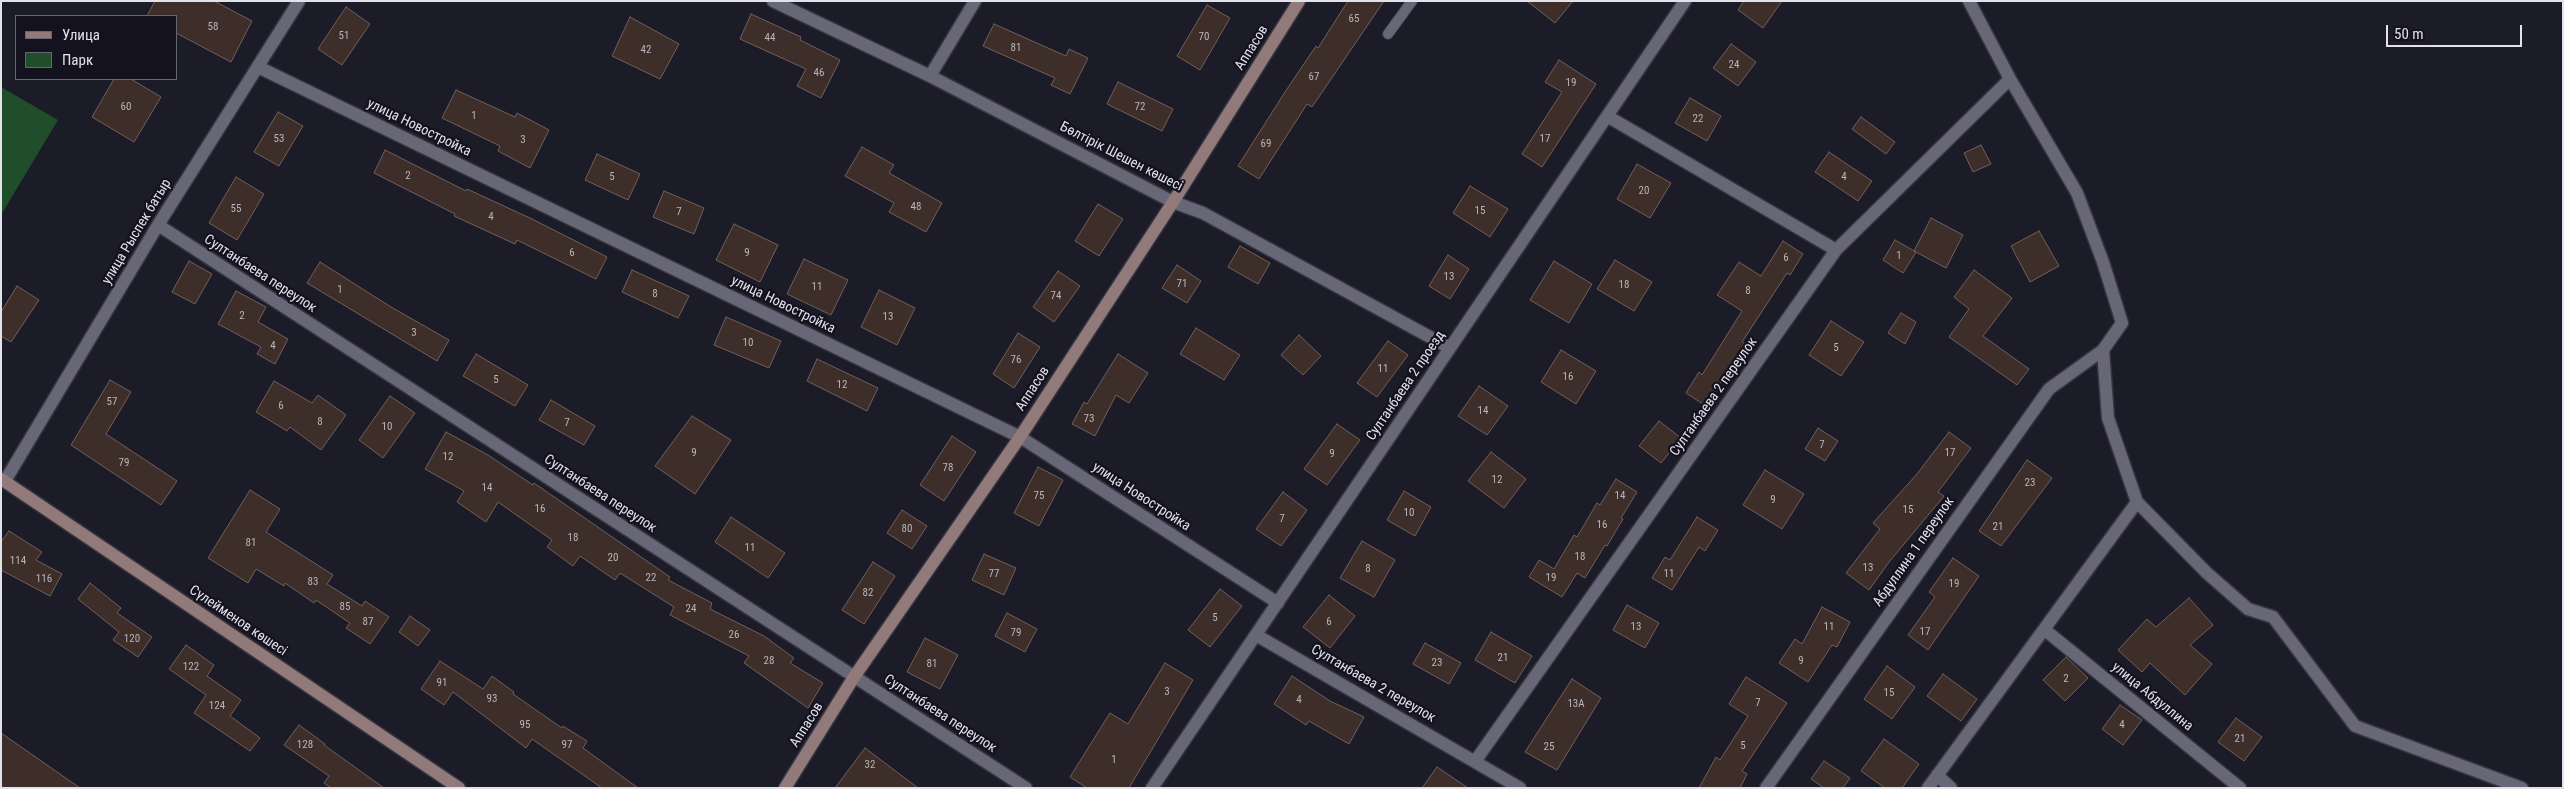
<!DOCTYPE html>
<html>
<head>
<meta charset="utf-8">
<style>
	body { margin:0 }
	#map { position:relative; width:2564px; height:789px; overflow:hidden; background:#1c1b28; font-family:"Roboto Condensed",sans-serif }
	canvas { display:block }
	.frame { position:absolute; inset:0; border:2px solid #e2e2eb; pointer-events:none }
	.legend { position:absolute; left:15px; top:15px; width:162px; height:65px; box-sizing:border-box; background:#13121e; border:1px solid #666570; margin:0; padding:6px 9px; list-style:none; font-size:15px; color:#e2e2eb }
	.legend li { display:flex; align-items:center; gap:10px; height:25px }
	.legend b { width:25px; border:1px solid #666570 }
	.scale { position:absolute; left:2386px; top:25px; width:136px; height:22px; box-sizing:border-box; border:2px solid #e2e2eb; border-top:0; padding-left:6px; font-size:15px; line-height:18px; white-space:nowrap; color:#e2e2eb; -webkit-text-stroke:4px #13121e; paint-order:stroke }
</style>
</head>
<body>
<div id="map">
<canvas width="2564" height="789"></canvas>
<div class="frame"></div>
<ul class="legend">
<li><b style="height:6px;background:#927a7b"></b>Улица</li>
<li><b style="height:14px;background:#204d2a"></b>Парк</li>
</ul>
<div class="scale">50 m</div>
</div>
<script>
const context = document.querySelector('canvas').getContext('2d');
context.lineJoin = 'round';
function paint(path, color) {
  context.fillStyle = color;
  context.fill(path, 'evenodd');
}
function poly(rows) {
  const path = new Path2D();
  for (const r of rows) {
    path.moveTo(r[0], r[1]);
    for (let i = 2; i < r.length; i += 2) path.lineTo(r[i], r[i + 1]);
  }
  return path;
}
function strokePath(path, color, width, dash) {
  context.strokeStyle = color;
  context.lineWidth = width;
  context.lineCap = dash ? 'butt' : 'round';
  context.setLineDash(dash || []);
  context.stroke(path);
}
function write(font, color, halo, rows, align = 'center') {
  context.font = font + ' "Roboto Condensed",sans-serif';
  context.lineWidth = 4.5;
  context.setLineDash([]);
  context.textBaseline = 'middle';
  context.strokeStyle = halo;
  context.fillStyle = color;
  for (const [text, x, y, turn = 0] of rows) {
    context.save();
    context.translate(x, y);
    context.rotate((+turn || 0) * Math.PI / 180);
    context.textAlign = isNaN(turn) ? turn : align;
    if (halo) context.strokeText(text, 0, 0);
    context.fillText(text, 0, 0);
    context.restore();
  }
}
paint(poly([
	[1,87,58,120,1,215]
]), '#204d2a');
const building = poly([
	[155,1,214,1,252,21,231,62,176,33,176,16,147,16,155,1],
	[1348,1,1384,1,1312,107,1307,104,1259,179,1238,166,1285,92,1316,46,1318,48,1348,1],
	[1527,1,1573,1,1555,23,1527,1],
	[1744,1,1782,1,1763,28,1738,10,1744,1],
	[1207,5,1230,18,1200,70,1177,56,1207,5],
	[346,7,370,24,342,65,318,49,346,7],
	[751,14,801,37,800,40,840,60,821,98,797,86,806,69,740,39,751,14],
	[630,17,679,44,660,79,612,56,630,17],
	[994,24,1066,56,1069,49,1088,58,1070,94,1051,85,1055,78,983,46,994,24],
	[1731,44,1756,62,1738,86,1713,68,1731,44],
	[1559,60,1596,84,1542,167,1522,154,1562,92,1545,82,1559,60],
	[114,79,131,79,161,97,134,142,92,117,114,79],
	[1118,82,1173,109,1162,131,1107,104,1118,82],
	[456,90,515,117,517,113,549,130,530,168,498,151,500,146,442,118,456,90],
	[1690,98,1721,116,1707,141,1675,123,1690,98],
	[278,112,303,126,279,166,254,152,278,112],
	[1861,117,1895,142,1886,154,1852,129,1861,117],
	[1981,145,1991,164,1973,172,1964,153,1981,145],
	[862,147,894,165,889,173,942,203,926,232,889,212,894,203,845,176,862,147],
	[385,150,466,191,467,189,532,219,607,257,596,279,517,240,515,244,454,216,455,214,374,173,385,150],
	[1829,152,1872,181,1858,201,1815,172,1829,152],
	[597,154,640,174,628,200,585,180,597,154],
	[1637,164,1671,183,1650,218,1617,199,1637,164],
	[236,177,264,194,237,240,209,223,236,177],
	[1470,186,1508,209,1490,237,1453,213,1470,186],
	[664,191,704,208,694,234,653,217,664,191],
	[1098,204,1123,219,1099,256,1075,241,1098,204],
	[1931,218,1963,235,1946,268,1914,251,1931,218],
	[734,224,778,245,760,282,716,260,734,224],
	[2039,231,2059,266,2030,282,2011,246,2039,231],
	[1895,240,1916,252,1903,273,1883,260,1895,240],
	[1783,241,1803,254,1790,275,1787,273,1742,342,1749,346,1736,367,1732,364,1706,406,1686,393,1699,372,1702,375,1742,311,1717,295,1739,262,1761,276,1783,241],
	[1240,246,1270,263,1258,284,1228,267,1240,246],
	[1448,255,1469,269,1450,299,1429,286,1448,255],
	[804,259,848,280,831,315,787,294,804,259],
	[1615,260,1652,282,1634,311,1597,289,1615,260],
	[189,261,212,274,195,304,172,292,189,261],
	[1554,261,1592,284,1569,323,1530,300,1554,261],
	[320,262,391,307,449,340,437,361,307,283,320,262],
	[1177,265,1201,281,1187,303,1162,288,1177,265],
	[632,270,689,296,678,318,622,292,632,270],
	[1974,270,2012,298,1983,336,2029,369,2017,385,1949,337,1969,309,1954,297,1974,270],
	[1058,271,1080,286,1054,322,1033,307,1058,271],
	[17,286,39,300,11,342,1,336,1,312,17,286],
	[879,290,915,308,897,345,861,327,879,290],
	[236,291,266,307,258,322,288,339,275,364,257,354,261,347,218,324,236,291],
	[1901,313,1916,322,1905,344,1888,333,1901,313],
	[726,317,781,341,769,368,714,345,726,317],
	[1831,321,1864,342,1841,376,1809,355,1831,321],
	[1196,328,1240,355,1224,380,1180,354,1196,328],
	[1018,333,1040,347,1014,388,993,374,1018,333],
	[1299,335,1321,356,1303,375,1281,355,1299,335],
	[1388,341,1408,355,1377,397,1357,383,1388,341],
	[1561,350,1596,371,1576,404,1541,382,1561,350],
	[476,354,528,385,515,406,463,376,476,354],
	[1118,354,1148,373,1129,403,1116,395,1095,436,1072,424,1084,402,1087,404,1118,354],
	[817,359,878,388,867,411,807,381,817,359],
	[110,380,131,392,106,434,177,481,161,505,71,445,110,380],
	[274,381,312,403,318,395,346,415,321,450,290,427,287,431,256,412,274,381],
	[1479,386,1508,406,1487,435,1458,416,1479,386],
	[390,396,415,413,383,458,359,440,390,396],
	[551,400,595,426,584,445,539,420,551,400],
	[692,416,731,440,695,494,655,466,692,416],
	[1659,421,1681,438,1661,463,1639,446,1659,421],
	[1337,424,1360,440,1327,485,1304,469,1337,424],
	[1818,428,1838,441,1825,461,1805,449,1818,428],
	[446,432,488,455,533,485,534,483,670,577,668,580,712,603,710,609,764,636,794,658,790,663,823,683,808,708,744,663,749,656,670,615,674,607,620,573,615,580,580,556,573,566,547,547,552,540,498,502,486,522,457,502,464,491,425,469,446,432],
	[1949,432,1971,448,1938,492,1944,496,1889,562,1869,590,1846,573,1880,529,1873,523,1917,474,1949,432],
	[952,436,976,452,944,501,920,485,952,436],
	[1491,452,1526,479,1504,508,1468,481,1491,452],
	[2027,460,2052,478,2001,546,1979,531,2027,460],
	[1038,467,1063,480,1039,526,1014,513,1038,467],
	[1765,470,1804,494,1782,529,1743,505,1765,470],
	[1616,479,1637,492,1621,518,1623,519,1607,546,1605,545,1585,578,1577,573,1562,597,1529,577,1539,560,1554,569,1574,535,1577,537,1597,503,1600,505,1616,479],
	[250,490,280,509,266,532,333,575,327,584,362,606,365,601,389,617,370,644,346,628,350,623,316,600,314,603,285,583,284,586,256,569,248,583,208,558,250,490],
	[1404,491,1431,507,1415,536,1387,520,1404,491],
	[1283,492,1307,510,1281,546,1256,529,1283,492],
	[902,510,927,526,912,549,887,533,902,510],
	[731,517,785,553,768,578,715,542,731,517],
	[1697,517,1718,530,1705,551,1699,547,1672,590,1652,578,1665,557,1670,560,1697,517],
	[9,531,42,552,36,560,62,574,50,596,1,570,1,542,9,531],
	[1362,541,1395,560,1374,597,1340,578,1362,541],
	[984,554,1016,568,1004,595,972,580,984,554],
	[1953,558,1979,576,1928,650,1908,635,1935,597,1929,592,1953,558],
	[873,562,895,576,864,624,842,610,873,562],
	[90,583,121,608,117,613,152,637,138,657,113,640,119,632,78,599,90,583],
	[1220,589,1242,606,1210,647,1188,630,1220,589],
	[1329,595,1355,616,1330,648,1303,627,1329,595],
	[2189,598,2213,625,2190,645,2212,664,2185,695,2150,663,2142,672,2118,650,2147,619,2156,627,2189,598],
	[1627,605,1659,623,1645,648,1613,630,1627,605],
	[1822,607,1850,622,1837,647,1832,645,1808,682,1779,663,1795,639,1802,644,1822,607],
	[1007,613,1037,629,1025,652,995,636,1007,613],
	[410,616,430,630,418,646,399,632,410,616],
	[1491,632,1532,656,1515,683,1475,660,1491,632],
	[925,638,958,655,940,689,907,672,925,638],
	[1425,643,1461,663,1449,684,1413,664,1425,643],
	[186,645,214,665,207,676,241,700,230,716,260,738,250,751,194,713,206,695,169,669,186,645],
	[2066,657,2088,678,2065,701,2043,680,2066,657],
	[440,661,483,689,492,676,514,692,513,694,562,728,563,726,587,741,583,748,638,788,602,788,532,739,526,748,453,692,444,705,421,689,440,661],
	[1165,663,1193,680,1129,788,1087,788,1070,777,1110,713,1128,724,1165,663],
	[1887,666,1915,687,1892,719,1864,699,1887,666],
	[1943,674,1977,699,1961,721,1927,696,1943,674],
	[1292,676,1330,701,1364,717,1349,744,1309,721,1306,725,1274,704,1292,676],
	[1746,677,1787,703,1742,771,1747,774,1740,788,1699,788,1716,757,1720,760,1748,716,1729,704,1746,677],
	[1572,679,1601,698,1557,770,1525,752,1572,679],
	[2120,705,2142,720,2123,745,2102,729,2120,705],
	[2236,718,2262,737,2244,761,2218,742,2236,718],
	[299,725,325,744,324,745,384,788,331,788,324,783,329,776,284,745,299,725],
	[1,733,80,788,1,788,1,733],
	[1884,739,1919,764,1902,788,1885,788,1861,771,1884,739],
	[865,748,918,788,835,788,865,748],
	[1824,761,1850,778,1843,788,1824,788,1811,779,1824,761],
	[1437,767,1468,788,1422,788,1437,767]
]);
paint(building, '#3d2e2a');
strokePath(building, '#72605b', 1);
const lane = poly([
	[1388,34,1412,1]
]);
const street = poly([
	[773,1,930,76,1173,202,1203,213,1450,348],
	[1969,1,2010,79,2077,193,2103,262,2122,323,2103,350,2108,418,2137,502,2207,573,2248,609,2273,617,2355,726,2522,788],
	[258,67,1020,437,1278,603],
	[930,76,975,1],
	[1607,116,1836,250],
	[158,225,1026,788],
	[5,481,158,225,299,1],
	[2045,630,2240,788],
	[1256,635,1520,788],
	[1476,760,1836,250,2010,79],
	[1937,775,1951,788],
	[1152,788,1685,1],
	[1766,788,2049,389,2103,350],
	[1928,788,2137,502]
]);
const secondary = poly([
	[1,479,459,788],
	[785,788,854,677,1020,437,1173,202,1299,1]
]);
strokePath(lane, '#373640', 12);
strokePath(street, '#373640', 15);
strokePath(secondary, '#373640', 15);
strokePath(lane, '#686777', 10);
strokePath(street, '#686777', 12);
strokePath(secondary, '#927a7b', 12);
write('11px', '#b9b5bb', null, [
	["65",1354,19],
	["58",213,27],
	["51",344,36],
	["70",1204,37],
	["44",770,38],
	["81",1016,48],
	["42",646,50],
	["24",1734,65],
	["46",819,73],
	["67",1314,77],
	["19",1571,83],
	["60",126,107],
	["72",1140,107],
	["1",474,116],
	["22",1698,119],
	["53",279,139],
	["17",1545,139],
	["3",523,140],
	["69",1266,144],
	["2",408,176],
	["5",612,177],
	["4",1844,177],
	["20",1644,191],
	["48",916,207],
	["55",236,209],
	["15",1480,211],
	["7",679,212],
	["4",491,217],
	["6",572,253],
	["9",747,253],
	["1",1899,256],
	["6",1786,258],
	["13",1449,277],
	["71",1182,284],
	["18",1624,285],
	["11",817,287],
	["1",340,290],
	["8",1748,291],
	["8",655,294],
	["74",1056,296],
	["2",242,316],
	["13",888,317],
	["3",414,333],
	["10",748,343],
	["4",273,346],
	["5",1836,348],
	["76",1016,360],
	["11",1383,369],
	["16",1568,377],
	["5",496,380],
	["12",842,385],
	["57",112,402],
	["6",281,406],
	["14",1483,411],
	["73",1089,419],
	["8",320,422],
	["7",567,423],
	["10",387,427],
	["7",1822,445],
	["9",694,453],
	["17",1950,453],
	["9",1332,454],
	["12",448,457],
	["79",124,463],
	["78",948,468],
	["12",1497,480],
	["23",2030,483],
	["14",487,488],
	["75",1039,496],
	["14",1620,496],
	["9",1773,500],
	["16",540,509],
	["15",1908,510],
	["10",1409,513],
	["7",1282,519],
	["16",1602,525],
	["21",1998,527],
	["80",907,529],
	["18",573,538],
	["81",251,543],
	["11",750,548],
	["18",1580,557],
	["20",613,558],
	["114",18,561],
	["13",1868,568],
	["8",1368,569],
	["77",994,574],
	["11",1669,574],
	["22",651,578],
	["19",1551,578],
	["116",44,579],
	["83",313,582],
	["19",1954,584],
	["82",868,593],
	["85",345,607],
	["24",691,609],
	["5",1215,618],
	["87",368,622],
	["6",1329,622],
	["13",1636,627],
	["11",1829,627],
	["17",1925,632],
	["79",1016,633],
	["26",734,635],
	["120",132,639],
	["21",1503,658],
	["28",769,661],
	["9",1801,661],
	["23",1437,663],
	["81",932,664],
	["122",191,667],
	["2",2066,679],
	["91",442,683],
	["3",1167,692],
	["15",1889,693],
	["93",492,699],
	["4",1299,700],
	["7",1758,703],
	["13А",1576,704],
	["124",217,706],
	["95",525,725],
	["4",2122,725],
	["21",2240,739],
	["128",305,745],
	["97",567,745],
	["5",1743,746],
	["25",1549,747],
	["1",1114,760],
	["32",870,765]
]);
write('14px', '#e2e2eb', '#13121e', [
	["Аппасов",1252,48,-58],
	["улица Новостройка",419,128,26],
	["Бөлтірік Шешен көшесі",1121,157,27],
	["улица Рыспек батыр",137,232,-59],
	["Султанбаева переулок",260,274,33],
	["улица Новостройка",783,305,26],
	["Султанбаева 2 проезд",1406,386,-56],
	["Аппасов",1033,389,-57],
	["Султанбаева 2 переулок",1714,397,-55],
	["Султанбаева переулок",600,494,33],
	["улица Новостройка",1141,497,33],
	["Абдуллина 1 переулок",1914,552,-55],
	["Сүлейменов көшесі",238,621,34],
	["Султанбаева 2 переулок",1373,684,30],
	["улица Абдуллина",2152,697,39],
	["Султанбаева переулок",940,714,33],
	["Аппасов",807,725,-58]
]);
</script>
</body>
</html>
